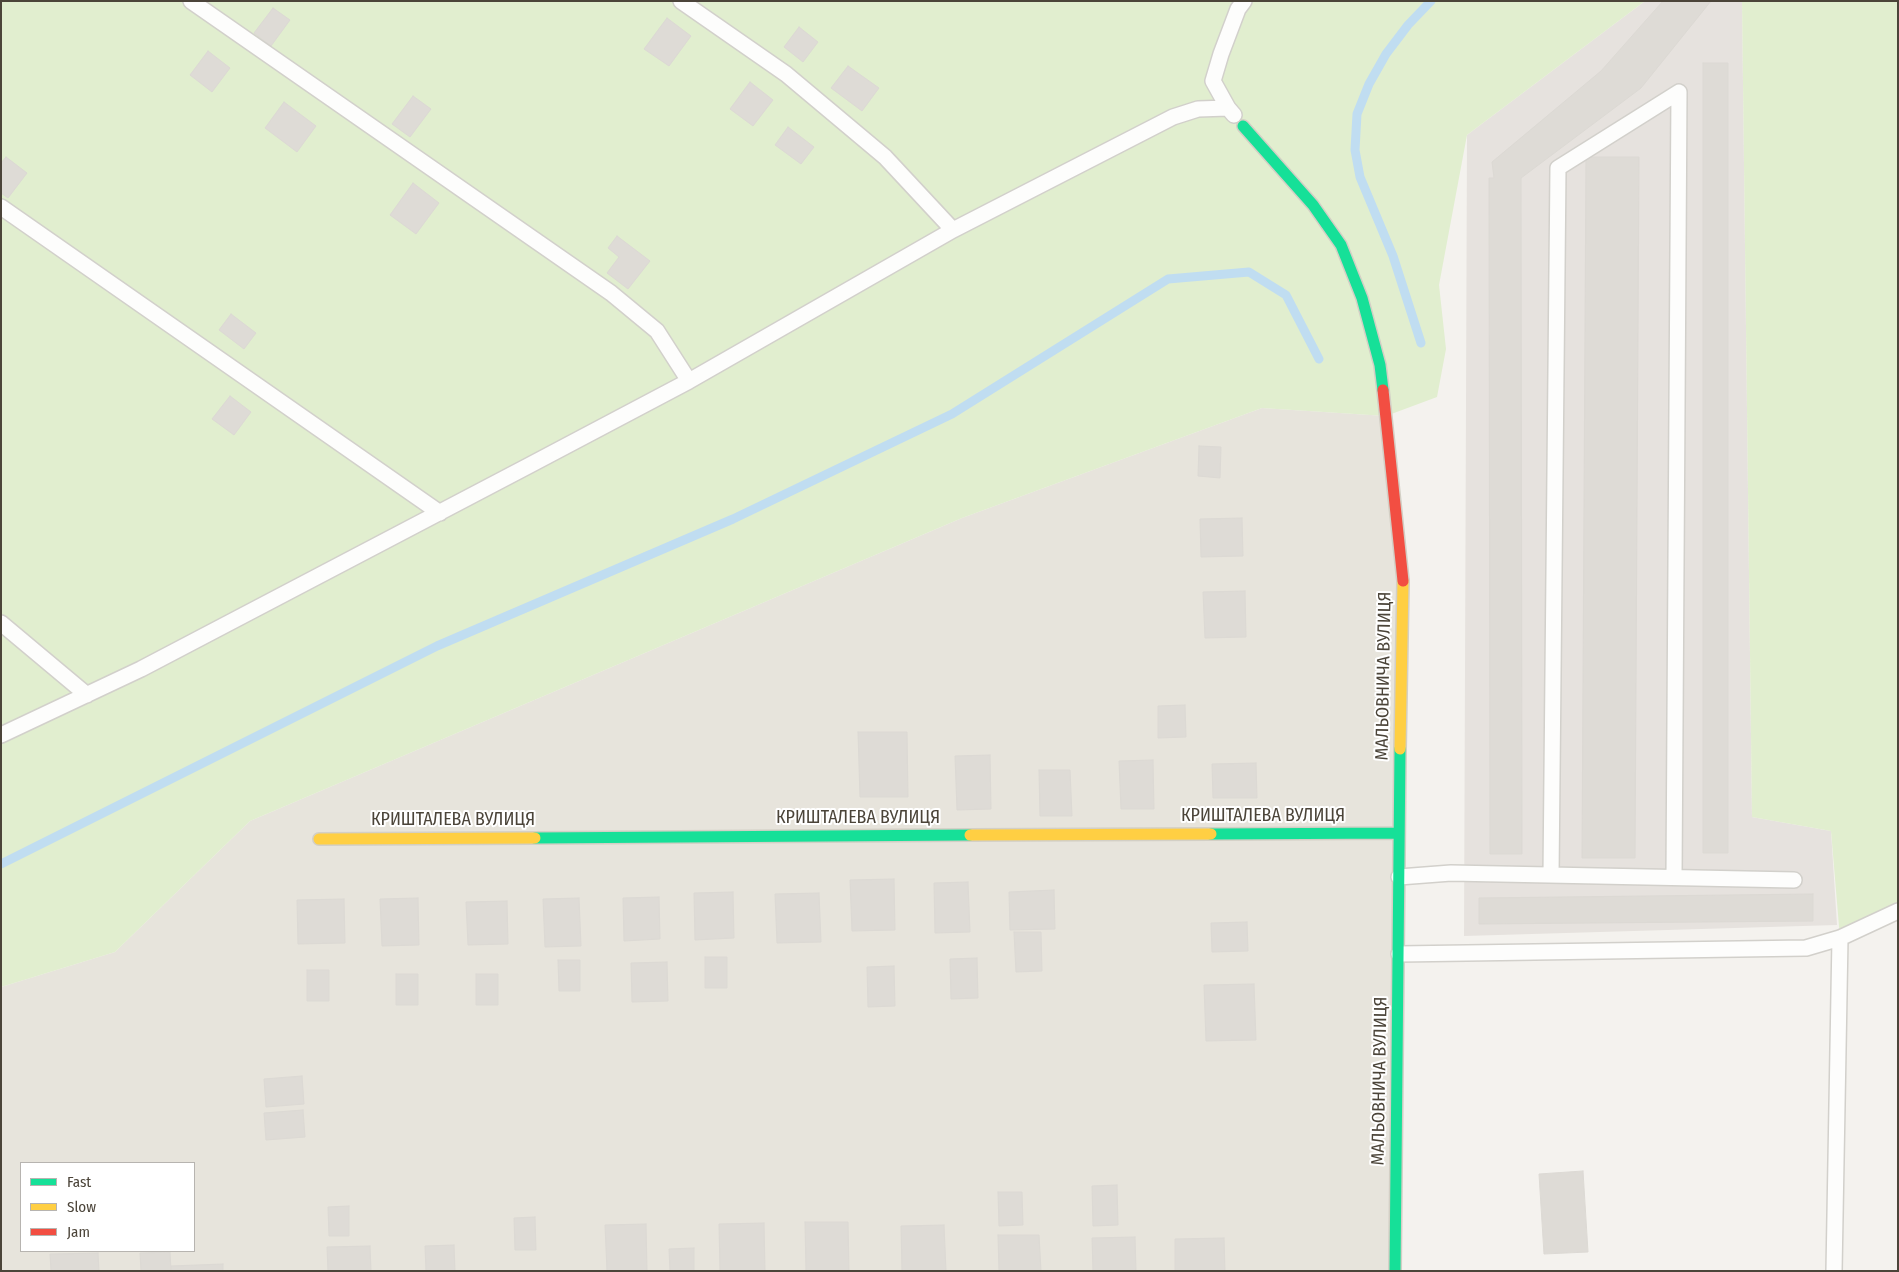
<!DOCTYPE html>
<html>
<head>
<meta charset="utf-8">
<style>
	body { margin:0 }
	#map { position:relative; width:1899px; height:1272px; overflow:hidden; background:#f4f2ee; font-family:"Fira Sans Condensed",sans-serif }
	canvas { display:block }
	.frame { position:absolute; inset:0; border:2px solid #4b4439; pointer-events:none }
	.legend { position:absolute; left:20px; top:1162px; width:175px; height:90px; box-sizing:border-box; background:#fff; border:1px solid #b7b4b0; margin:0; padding:6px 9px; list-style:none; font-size:15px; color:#4b4439 }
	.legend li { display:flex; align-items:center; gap:10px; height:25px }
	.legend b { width:25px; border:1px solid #b7b4b0 }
</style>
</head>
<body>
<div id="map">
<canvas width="1899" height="1272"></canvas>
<div class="frame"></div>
<ul class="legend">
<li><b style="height:6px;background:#16e098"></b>Fast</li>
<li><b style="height:6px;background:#ffcf43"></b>Slow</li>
<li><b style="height:6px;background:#f24e42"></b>Jam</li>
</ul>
</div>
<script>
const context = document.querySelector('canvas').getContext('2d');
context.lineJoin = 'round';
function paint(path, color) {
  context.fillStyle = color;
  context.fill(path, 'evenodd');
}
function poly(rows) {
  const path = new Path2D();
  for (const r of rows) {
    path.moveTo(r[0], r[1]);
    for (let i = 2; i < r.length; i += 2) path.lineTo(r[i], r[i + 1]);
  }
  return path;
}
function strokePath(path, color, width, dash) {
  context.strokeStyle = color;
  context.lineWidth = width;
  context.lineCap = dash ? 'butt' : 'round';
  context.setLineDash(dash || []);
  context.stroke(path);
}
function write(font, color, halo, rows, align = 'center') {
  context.font = font + ' "Fira Sans Condensed",sans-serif';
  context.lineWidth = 4;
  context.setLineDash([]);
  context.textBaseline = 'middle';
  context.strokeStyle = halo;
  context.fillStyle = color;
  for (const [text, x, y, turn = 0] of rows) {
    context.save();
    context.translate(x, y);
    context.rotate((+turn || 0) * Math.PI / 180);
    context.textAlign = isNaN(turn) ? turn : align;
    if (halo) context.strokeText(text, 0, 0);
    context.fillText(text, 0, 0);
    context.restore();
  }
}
paint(poly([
	[1262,408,1386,416,1403,580,1395,1271,1,1271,1,987,115,952,250,821,962,518],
	[21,1163,194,1163,194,1251,21,1251]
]), '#e7e4dc');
paint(poly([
	[1645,1,1742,1,1752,817,1831,831,1837,925,1464,936,1467,135]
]), '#e6e2de');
paint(poly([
	[1,1,1645,1,1467,135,1439,285,1446,349,1437,397,1386,416,1262,408,962,518,250,821,115,952,1,987],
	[1742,1,1898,1,1898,911,1840,938,1831,831,1752,817]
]), '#e1eecf');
strokePath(poly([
	[1421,343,1393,256,1360,177,1355,150,1357,114,1369,84,1386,54,1408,25,1431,1],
	[1,864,437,646,733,519,952,414,1168,279,1249,272,1286,295,1319,359]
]), '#c0ddf1', 9);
const building = poly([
	[1663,1,1711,1,1641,88,1521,178,1522,854,1490,854,1489,178,1494,178,1492,162,1601,71,1663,1],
	[273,8,290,20,271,46,254,33,273,8],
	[667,18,691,36,669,66,644,49,667,18],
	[799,27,818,42,803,62,784,47,799,27],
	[208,51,230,68,212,92,190,75,208,51],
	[1703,63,1728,63,1728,853,1703,853,1703,63],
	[848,66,879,88,862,111,831,88,848,66],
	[750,82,773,100,753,126,730,109,750,82],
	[413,96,431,109,410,137,392,124,413,96],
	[284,102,316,126,297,152,265,128,284,102],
	[788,127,814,147,801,164,775,145,788,127],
	[6,157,27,173,8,198,1,193,1,163,6,157],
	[1586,157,1639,157,1635,858,1582,858,1586,157],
	[413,183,439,203,416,234,390,215,413,183],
	[617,236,650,261,628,289,607,273,619,257,608,248,617,236],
	[231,314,256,333,244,349,219,330,231,314],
	[230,396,251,412,234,435,212,419,230,396],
	[1199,446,1221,447,1220,478,1198,476,1199,446],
	[1242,518,1243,556,1201,557,1200,519,1242,518],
	[1245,591,1246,637,1205,638,1203,592,1245,591],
	[1185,705,1186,737,1158,738,1158,706,1185,705],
	[858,732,907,732,908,797,860,797,858,732],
	[990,755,991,809,957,810,955,756,990,755],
	[1153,760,1154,809,1121,809,1119,761,1153,760],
	[1256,763,1257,798,1213,798,1212,764,1256,763],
	[1039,770,1070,770,1072,816,1040,816,1039,770],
	[894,879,895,930,852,931,850,880,894,879],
	[968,882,970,932,935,933,934,883,968,882],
	[1054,890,1055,929,1010,930,1009,892,1054,890],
	[733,892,734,938,695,940,694,893,733,892],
	[819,893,821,942,777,943,775,894,819,893],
	[1813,894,1813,921,1479,924,1479,898,1813,894],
	[659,897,660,939,624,941,623,898,659,897],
	[418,898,419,945,382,946,380,899,418,898],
	[579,898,581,946,545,947,543,899,579,898],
	[344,899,345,943,298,944,297,900,344,899],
	[507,901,508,944,468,945,466,902,507,901],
	[1247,922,1248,951,1212,952,1211,923,1247,922],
	[1014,932,1041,932,1042,971,1016,972,1014,932],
	[705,957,727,957,727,988,705,988,705,957],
	[977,958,978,998,951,999,950,959,977,958],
	[558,960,580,960,580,991,559,991,558,960],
	[667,962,668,1001,632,1002,631,963,667,962],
	[894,966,895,1006,868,1007,867,967,894,966],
	[307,970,329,970,329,1001,307,1001,307,970],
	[396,974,418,974,418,1005,396,1005,396,974],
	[476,974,498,974,498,1005,476,1005,476,974],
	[1254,984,1256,1040,1206,1041,1204,985,1254,984],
	[302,1076,304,1104,266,1107,264,1079,302,1076],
	[303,1110,305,1137,266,1140,264,1113,303,1110],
	[1583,1171,1588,1252,1544,1254,1539,1174,1583,1171],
	[1117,1185,1118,1225,1093,1226,1092,1186,1117,1185],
	[998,1192,1022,1192,1023,1225,999,1226,998,1192],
	[349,1206,349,1236,329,1236,328,1207,349,1206],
	[535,1217,536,1250,515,1250,514,1218,535,1217],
	[805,1222,848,1222,849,1271,806,1271,805,1222],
	[764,1223,765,1271,720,1271,719,1224,764,1223],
	[646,1224,647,1271,607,1271,605,1225,646,1224],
	[944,1225,946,1271,902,1271,901,1226,944,1225],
	[998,1235,1039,1235,1041,1271,999,1271,998,1235],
	[1135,1237,1136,1271,1093,1271,1092,1238,1135,1237],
	[1224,1238,1225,1271,1175,1271,1175,1239,1224,1238],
	[454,1245,455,1271,426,1271,425,1246,454,1245],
	[370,1246,371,1271,328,1271,327,1247,370,1246],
	[694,1248,694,1271,670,1271,669,1249,694,1248],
	[170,1252,171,1271,141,1271,140,1253,170,1252],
	[98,1253,99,1271,51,1271,50,1254,98,1253],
	[223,1264,223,1271,171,1271,171,1266,223,1264]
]);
paint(building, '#dedbd6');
strokePath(building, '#dcd9d4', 1);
const lane = poly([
	[191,1,611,293,657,331,689,381],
	[681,1,786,74,885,157,953,230],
	[1234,115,1228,108,1213,81,1221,54,1238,9,1244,1],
	[1,207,440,513],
	[1,623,87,695],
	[1,735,141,669,530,465,689,381,953,230,1173,117,1198,109,1228,108],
	[1551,875,1558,168,1679,92,1674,877],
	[1399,877,1451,873,1794,880],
	[1399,954,1806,948,1840,938,1898,911],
	[1834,1271,1840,938]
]);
const fast = poly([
	[1243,126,1313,205,1341,245,1362,298,1380,365,1383,390],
	[1211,834,1398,833],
	[535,838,970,835],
	[1395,1271,1400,749]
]);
const slow = poly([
	[1400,749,1403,581],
	[970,835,1211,834],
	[319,839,535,838]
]);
const jam = poly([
	[1383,390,1403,581]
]);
strokePath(lane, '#d2d0cb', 18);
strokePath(fast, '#d3cfc5', 14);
strokePath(slow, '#d3cfc5', 14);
strokePath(jam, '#d3cfc5', 14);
strokePath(lane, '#fdfdfc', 15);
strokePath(fast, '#16e098', 11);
strokePath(slow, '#ffcf43', 11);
strokePath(jam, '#f24e42', 11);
write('18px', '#4b4439', '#fff', [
	["МАЛЬОВНИЧА ВУЛИЦЯ",1384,676,-89],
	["КРИШТАЛЕВА ВУЛИЦЯ",1263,816],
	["КРИШТАЛЕВА ВУЛИЦЯ",858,818],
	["КРИШТАЛЕВА ВУЛИЦЯ",453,820],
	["МАЛЬОВНИЧА ВУЛИЦЯ",1380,1081,-89]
]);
</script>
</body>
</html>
